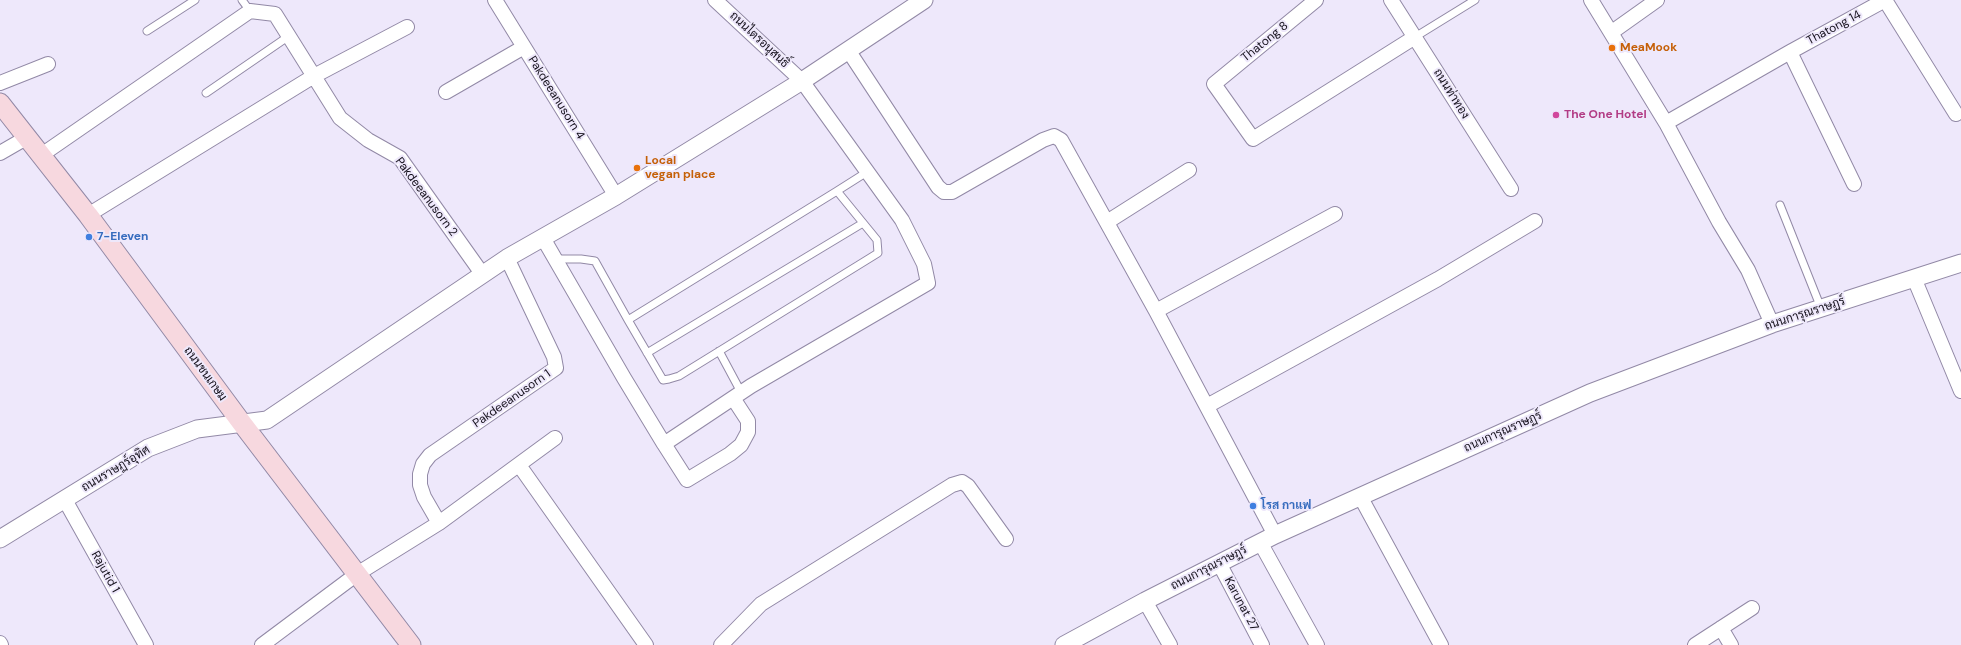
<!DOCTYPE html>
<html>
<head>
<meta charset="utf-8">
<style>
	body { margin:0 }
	canvas { display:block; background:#eee8fb }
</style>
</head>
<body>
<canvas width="1961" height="645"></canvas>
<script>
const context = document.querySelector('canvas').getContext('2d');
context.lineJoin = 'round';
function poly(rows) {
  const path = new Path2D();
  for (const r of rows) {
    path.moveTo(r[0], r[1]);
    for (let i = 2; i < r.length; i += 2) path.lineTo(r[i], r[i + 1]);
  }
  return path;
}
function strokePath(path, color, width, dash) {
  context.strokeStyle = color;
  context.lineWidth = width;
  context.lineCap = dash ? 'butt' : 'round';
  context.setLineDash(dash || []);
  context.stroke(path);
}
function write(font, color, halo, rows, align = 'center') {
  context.font = font + ' "DM Sans",Sarabun,sans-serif';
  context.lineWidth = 4;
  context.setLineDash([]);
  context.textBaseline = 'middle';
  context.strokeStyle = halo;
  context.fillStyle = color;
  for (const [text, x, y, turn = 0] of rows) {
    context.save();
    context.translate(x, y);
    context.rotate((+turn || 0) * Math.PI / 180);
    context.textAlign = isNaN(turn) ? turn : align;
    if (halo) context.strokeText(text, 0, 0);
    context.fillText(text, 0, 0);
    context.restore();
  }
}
const service = poly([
	[242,0,250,11],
	[147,31,195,0],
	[1415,37,1475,0],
	[206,93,289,36],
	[837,191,867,172],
	[1780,205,1821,308],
	[556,259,581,259,595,261,628,320,663,380,669,379,679,376,878,253,877,240,837,191,628,320],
	[719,351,741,392],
	[647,353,863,223]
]);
const minor = poly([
	[495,0,616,196],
	[1316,0,1214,84,1253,139,1415,37],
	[1391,0,1511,189],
	[1591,0,1666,123,1719,222,1748,270,1772,324],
	[1612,32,1657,0],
	[848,50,938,187,944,192,952,192,1043,140,1054,136,1061,140,1156,311,1275,535],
	[1790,52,1854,184],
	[0,83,48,64],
	[446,92,524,47],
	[1666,123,1790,52,1885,0,1956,114],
	[0,153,26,138],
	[40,156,250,11,275,14,340,118,368,140,400,158,483,275],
	[88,215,314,76,407,27],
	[1107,222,1189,170],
	[543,238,624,378,664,444,751,386,928,283,924,264,902,220,802,81,715,0],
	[1914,278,1961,391],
	[1156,311,1335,214],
	[1207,406,1438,279,1535,221],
	[664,444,687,480,730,454,741,445,748,432,748,421,733,398],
	[519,465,646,645],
	[1360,496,1441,645],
	[65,500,146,645],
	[439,523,424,497,420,485,420,474,423,464,430,455,556,368,554,357,507,258],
	[1260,542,1317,645],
	[1219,563,1262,645],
	[1145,601,1170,645],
	[1721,628,1731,645],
	[0,643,1,645],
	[262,645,357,574,439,523,555,438],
	[721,645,761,604,952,485,962,482,968,486,1006,539],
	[1695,645,1752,608]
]);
const tertiary = poly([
	[0,539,148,448,197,429,267,420,507,258,616,196,802,81,924,0],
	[1064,645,1145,601,1275,535,1590,393,1772,324,1961,263]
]);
const secondary = poly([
	[0,103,88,215,241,422,411,645]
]);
strokePath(service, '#9289a6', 9);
strokePath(minor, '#9289a6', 16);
strokePath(tertiary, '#9289a6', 19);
strokePath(secondary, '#9289a6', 21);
strokePath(service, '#fff', 7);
strokePath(minor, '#fff', 14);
strokePath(tertiary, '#fff', 17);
strokePath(secondary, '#f7d8df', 19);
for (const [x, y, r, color] of [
	[1612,48,4,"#e8710a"],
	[1556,115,4,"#d1479c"],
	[637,168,4,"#e8710a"],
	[89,237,4,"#3f7fe0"],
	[1253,506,4,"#3f7fe0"]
]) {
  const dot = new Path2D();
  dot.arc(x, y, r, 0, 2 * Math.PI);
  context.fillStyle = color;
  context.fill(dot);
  strokePath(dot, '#eee8fb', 1.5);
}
write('12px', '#15111c', '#eee8fb', [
	["Thatong 14",1834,28,-28],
	["ถนนไตรอนุสนธิ์",759,40,43],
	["Thatong 8",1265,42,-39],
	["ถนนท่าทอง",1451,94,58],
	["Pakdeeanusorn 4",556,98,58],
	["Pakdeeanusorn 2",426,197,53],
	["ถนนการุณราษฏร์",1805,314,-18],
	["ถนนชนเกษม",205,374,54],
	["Pakdeeanusorn 1",512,399,-35],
	["ถนนการุณราษฏร์",1503,432,-24],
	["ถนนราษฏร์อุทิศ",116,469,-31],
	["ถนนการุณราษฏร์",1209,568,-27],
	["Rajutid 1",105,572,61],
	["Karunat 27",1241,604,62]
]);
write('bold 12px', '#c56008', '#eee8fb', [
	["MeaMook",1620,48],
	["Local",645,161],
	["vegan place",645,175]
], 'left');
write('bold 12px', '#b23c85', '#eee8fb', [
	["The One Hotel",1564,115]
], 'left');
write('bold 12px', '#366cbe', '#eee8fb', [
	["7-Eleven",97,237],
	["โรส กาแฟ",1261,506]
], 'left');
</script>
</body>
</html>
